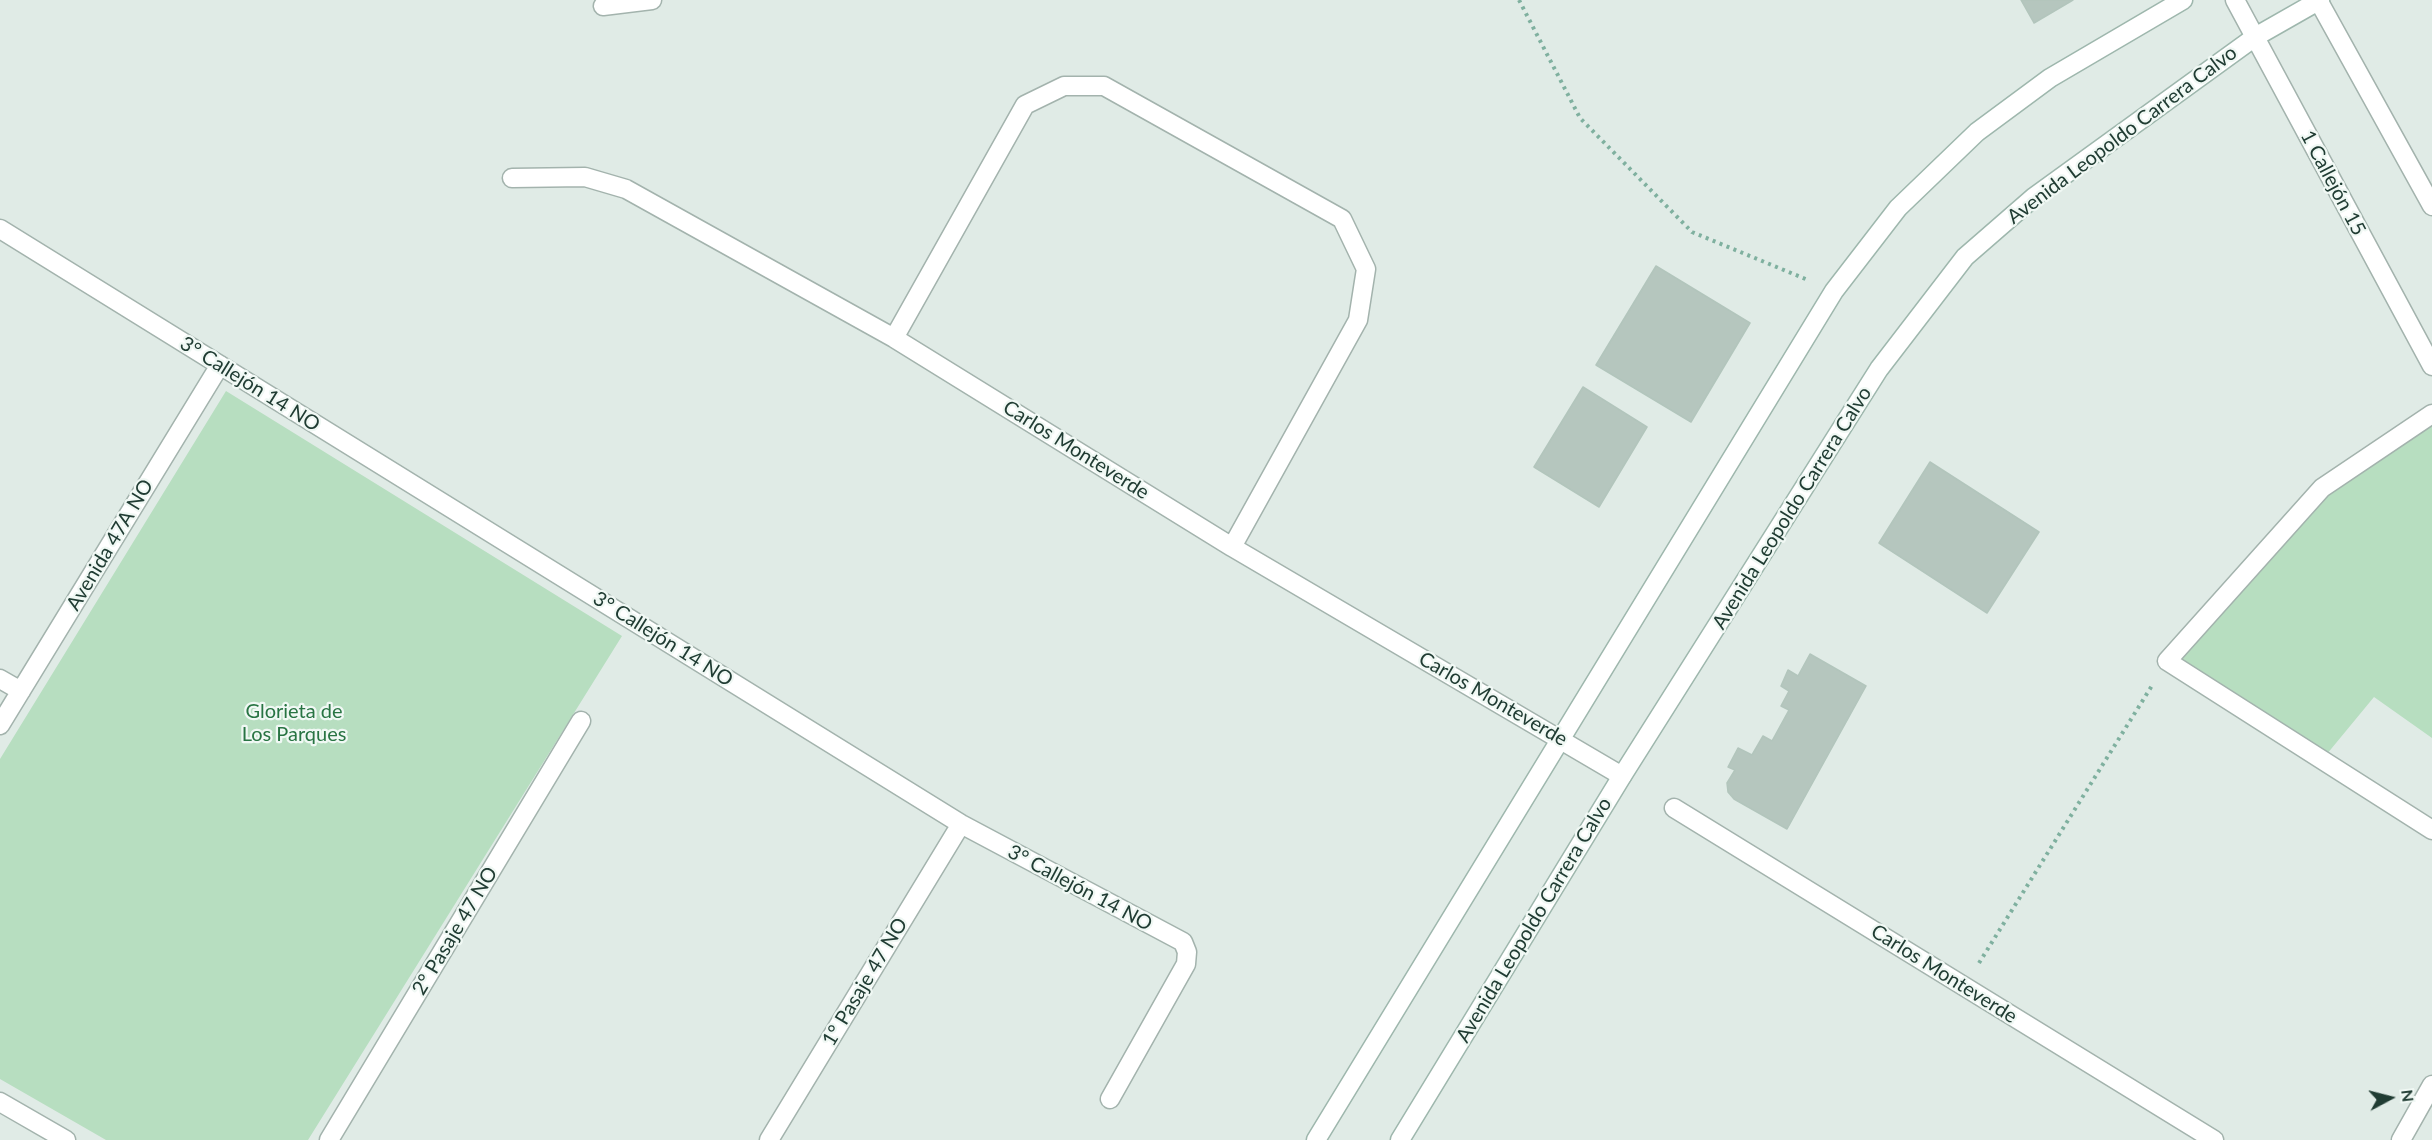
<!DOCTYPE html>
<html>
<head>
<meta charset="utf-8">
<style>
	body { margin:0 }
	#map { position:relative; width:2432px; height:1140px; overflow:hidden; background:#e0ebe6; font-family:Lato,sans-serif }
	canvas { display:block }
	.north { position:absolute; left:2360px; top:1068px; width:60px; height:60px; -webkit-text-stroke:4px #f0f8f4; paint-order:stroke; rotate:83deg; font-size:16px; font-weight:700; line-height:24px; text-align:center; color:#203c33 }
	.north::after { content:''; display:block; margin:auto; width:21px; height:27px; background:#203c33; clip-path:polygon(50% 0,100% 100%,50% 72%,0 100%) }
</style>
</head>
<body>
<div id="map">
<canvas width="2432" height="1140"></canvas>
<div class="north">N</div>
</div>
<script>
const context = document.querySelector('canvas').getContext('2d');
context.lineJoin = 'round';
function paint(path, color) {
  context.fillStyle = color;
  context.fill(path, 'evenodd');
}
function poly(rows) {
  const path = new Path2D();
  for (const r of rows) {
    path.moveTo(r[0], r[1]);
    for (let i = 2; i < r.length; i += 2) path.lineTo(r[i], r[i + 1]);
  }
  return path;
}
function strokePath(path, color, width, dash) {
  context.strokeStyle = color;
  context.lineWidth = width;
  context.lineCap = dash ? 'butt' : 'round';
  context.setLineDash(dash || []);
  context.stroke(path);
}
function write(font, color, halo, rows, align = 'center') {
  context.font = font + ' Lato,sans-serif';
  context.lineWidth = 4.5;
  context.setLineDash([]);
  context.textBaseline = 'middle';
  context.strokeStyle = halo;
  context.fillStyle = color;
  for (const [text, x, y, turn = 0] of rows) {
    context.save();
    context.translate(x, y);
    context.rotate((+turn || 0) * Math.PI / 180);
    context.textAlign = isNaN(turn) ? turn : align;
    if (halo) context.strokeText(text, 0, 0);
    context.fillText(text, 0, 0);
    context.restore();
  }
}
paint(poly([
	[226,391,622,636,308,1140,106,1140,0,1079,0,759],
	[2432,414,2432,738,2374,697,2322,760,2167,661,2322,488]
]), '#b7dec0');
const building = poly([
	[2021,0,2073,0,2034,23,2021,0],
	[1656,266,1750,323,1691,422,1596,365,1656,266],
	[1583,387,1647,427,1599,507,1534,467,1583,387],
	[1930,462,2039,532,1987,613,1879,543,1930,462],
	[1810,654,1866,686,1787,829,1734,799,1728,792,1727,783,1735,770,1728,767,1738,748,1752,755,1763,736,1772,741,1789,710,1781,706,1789,691,1781,686,1788,670,1798,676,1810,654]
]);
paint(building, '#b5c6be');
strokePath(building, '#b2c5bc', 1.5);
const street = poly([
	[2235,0,2432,366],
	[2318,0,2432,206],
	[603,6,652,0],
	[512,178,585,177,626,189,894,338,1232,547,1622,776],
	[0,229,961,824,1183,942,1187,952,1186,964,1110,1099],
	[894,338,1025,105,1064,86,1104,86,1342,219,1366,269,1358,320,1232,547],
	[2432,414,2322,488,2167,661,2432,830],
	[0,679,21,691],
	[0,725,220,365],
	[1674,808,2214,1140],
	[0,1102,66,1140],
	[329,1140,581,721],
	[769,1140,961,824],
	[2401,1140,2432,1085]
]);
const secondary = poly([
	[1316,1140,1834,291,1898,208,1977,132,2050,78,2183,0],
	[1400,1140,1622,776,1879,369,1965,257,2034,197,2255,37,2320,0]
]);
strokePath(street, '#a3b3ad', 21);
strokePath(secondary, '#9eb7ad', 21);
strokePath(poly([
	[1519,0,1580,118,1692,232,1808,280],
	[1979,963,2153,684]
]), '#7fb09f', 4, [3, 4.5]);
strokePath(street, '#fff', 18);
strokePath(secondary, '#fff', 18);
write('20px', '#203c33', '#f0f8f4', [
	["Avenida Leopoldo Carrera Calvo",2122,135,-37],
	["1 Callejón 15",2333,183,62],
	["3° Callejón 14 NO",250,384,32],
	["Carlos Monteverde",1076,450,32],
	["Avenida Leopoldo Carrera Calvo",1792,508,-58],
	["Avenida 47A NO",110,545,-59],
	["3° Callejón 14 NO",663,639,32],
	["Carlos Monteverde",1493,699,30],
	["3° Callejón 14 NO",1080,888,28],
	["Avenida Leopoldo Carrera Calvo",1534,920,-59],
	["2° Pasaje 47 NO",455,931,-59],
	["Carlos Monteverde",1944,974,32],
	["1° Pasaje 47 NO",865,982,-59]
]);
write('20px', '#287443', '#f0f8f4', [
	["Glorieta de",294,712],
	["Los Parques",294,735]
]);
</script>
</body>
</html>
